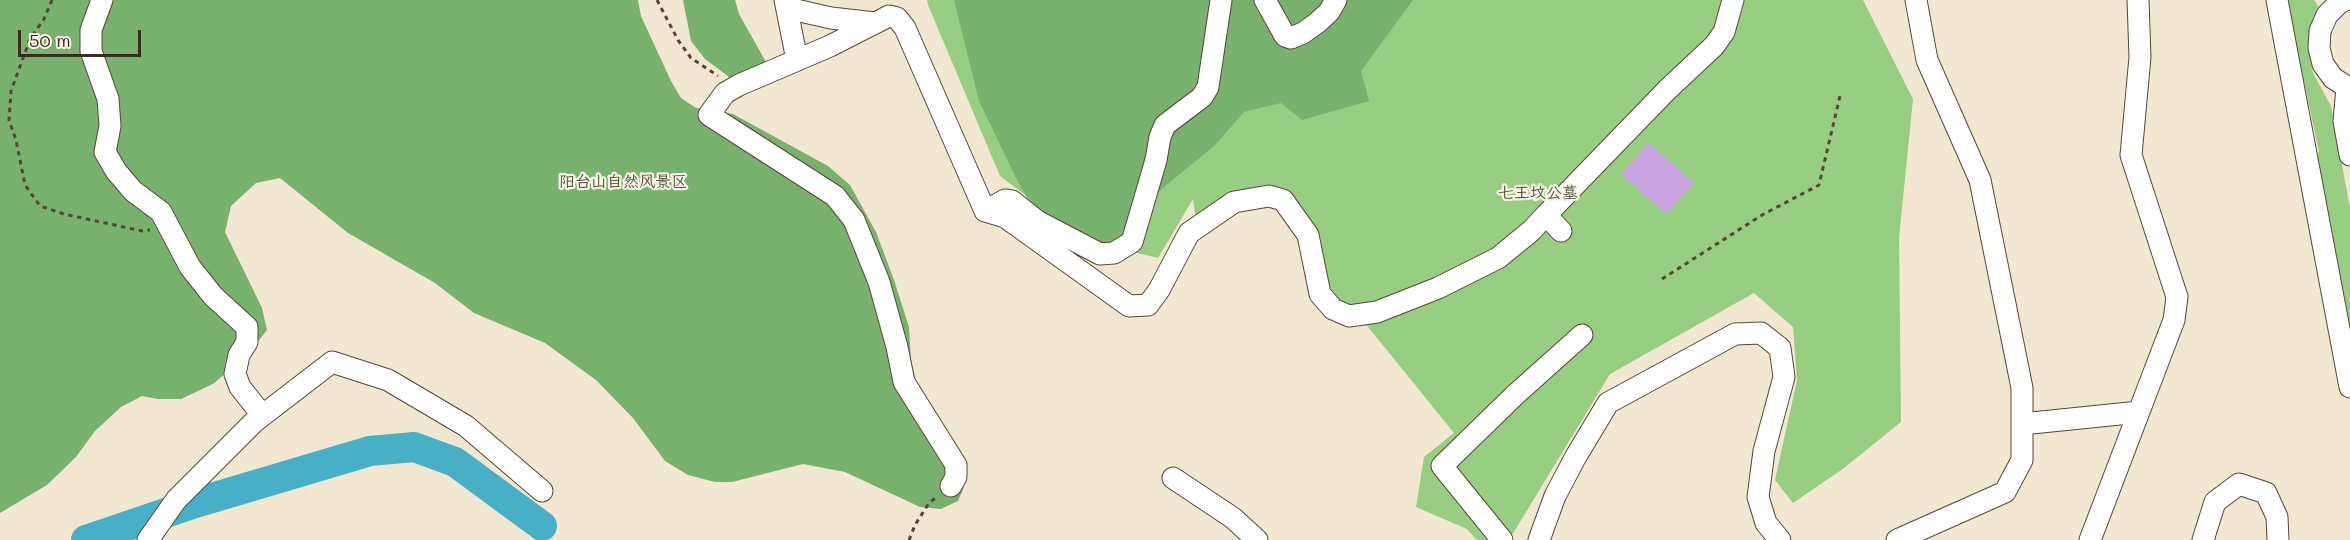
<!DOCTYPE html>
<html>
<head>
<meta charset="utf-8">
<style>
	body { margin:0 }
	#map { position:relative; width:2350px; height:540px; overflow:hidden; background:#f2e8d1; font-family:Mali,sans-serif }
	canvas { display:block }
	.scale { position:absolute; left:18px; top:30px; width:123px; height:27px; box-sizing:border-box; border:3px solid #3b2a1e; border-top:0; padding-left:8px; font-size:18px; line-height:21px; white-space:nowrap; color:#3b2a1e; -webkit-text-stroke:4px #f7f3e8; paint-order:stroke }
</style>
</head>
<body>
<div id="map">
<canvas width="2350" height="540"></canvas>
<div class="scale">50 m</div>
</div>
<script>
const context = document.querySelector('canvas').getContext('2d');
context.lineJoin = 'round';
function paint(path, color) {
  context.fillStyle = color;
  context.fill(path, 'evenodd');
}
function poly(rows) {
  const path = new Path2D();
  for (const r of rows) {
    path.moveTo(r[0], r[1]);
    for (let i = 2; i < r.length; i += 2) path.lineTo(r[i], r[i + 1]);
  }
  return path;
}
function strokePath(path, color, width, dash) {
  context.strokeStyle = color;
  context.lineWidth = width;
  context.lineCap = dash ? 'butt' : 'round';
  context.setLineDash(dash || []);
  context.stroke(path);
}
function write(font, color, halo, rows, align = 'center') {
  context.font = font + ' Mali,"LXGW WenKai TC",sans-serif';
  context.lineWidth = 4.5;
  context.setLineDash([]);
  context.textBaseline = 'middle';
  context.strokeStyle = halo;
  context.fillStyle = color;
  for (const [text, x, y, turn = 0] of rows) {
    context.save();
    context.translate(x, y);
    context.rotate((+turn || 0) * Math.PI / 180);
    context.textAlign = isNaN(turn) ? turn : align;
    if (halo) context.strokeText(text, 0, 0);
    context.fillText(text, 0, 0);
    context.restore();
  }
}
paint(poly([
	[927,0,1863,0,1913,99,1899,238,1901,422,1844,468,1793,503,1775,480,1797,380,1793,327,1754,293,1610,374,1509,540,1477,540,1467,529,1416,507,1424,457,1454,433,1360,317,1343,322,1303,242,1271,201,1241,201,1198,231,1193,199,1158,258,1084,240,1000,176,928,5],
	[2281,0,2314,0,2318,6,2311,30,2310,54,2313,73,2331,106,2350,208,2350,342,2312,164,2319,152,2304,81,2294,74]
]), '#97ce81');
paint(poly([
	[0,0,638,0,641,16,671,81,681,98,696,108,733,114,828,166,850,185,876,232,894,280,909,327,911,360,918,390,959,463,964,487,958,501,941,509,920,507,845,472,803,464,732,482,715,482,688,475,665,461,633,418,596,380,545,343,474,313,435,283,348,233,280,178,256,183,231,206,225,232,262,308,267,330,249,353,213,384,181,399,158,399,142,396,121,407,95,431,76,457,47,485,0,513],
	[683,0,735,0,739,14,766,62,747,82,729,77,705,59,691,41],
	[954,0,1413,0,1361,71,1369,101,1302,120,1281,103,1244,112,1214,146,1158,192,1140,213,1111,260,1039,217,1020,186,979,101]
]), '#79b16f');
strokePath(poly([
	[86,540,195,503,370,451,414,447,455,462,542,526]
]), '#48b0c6', 30);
paint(poly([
	[1649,143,1694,183,1666,214,1621,174]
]), '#caa5e2');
const minor = poly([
	[102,0,91,30,91,51,108,99,110,126,105,152,116,171,133,191,161,212,190,267,213,296,247,327,247,342,239,355,235,374,240,387,262,415],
	[785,0,797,60],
	[1265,0,1285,36,1291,38,1303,33,1317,23,1329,12,1336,0],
	[2277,0,2350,387],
	[2345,0,2339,3,2327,15,2320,31,2319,48,2323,64,2333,78,2350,89],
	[787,8,831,18,875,23],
	[2347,88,2344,121,2350,155],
	[985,211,1005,200,1012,201,1037,221,1100,254,1114,253,1132,242,1156,160,1160,137,1165,125,1202,97,1208,87,1221,0],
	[1561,231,1546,215,1667,90,1714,46,1724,32,1733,0],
	[2022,424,2139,412],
	[1173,478,1233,518,1257,540],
	[951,486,956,477,956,465,904,382,897,347,879,282,854,220,835,196,709,115,725,93,739,85,830,46,889,16,897,18,905,28,985,211,1005,217,1129,306,1148,305,1159,290,1189,233,1234,202,1269,196,1283,200,1308,235,1320,294,1333,309,1349,316,1377,312,1438,288,1498,258,1531,231,1546,215],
	[148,540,176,500,254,422,332,362,388,380,466,426,542,491],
	[1502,540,1442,466,1515,395,1582,335],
	[1539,540,1555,496,1575,458,1608,403,1735,334,1761,333,1780,348,1784,377,1764,451,1758,497,1766,523,1780,540],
	[1897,540,2005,492,2022,460,2022,388,1980,180,1927,60,1916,0],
	[2090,540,2174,320,2177,297,2131,155,2140,57,2138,0],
	[2203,540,2215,502,2239,484,2266,493,2277,517,2278,540]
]);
strokePath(minor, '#564639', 23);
strokePath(poly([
	[52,0,44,19,30,39,11,91,9,120,16,140,25,185,40,206,64,214,142,231,150,230],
	[657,0,678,40,691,58,718,76],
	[1662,279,1762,215,1819,185,1840,96],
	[909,540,915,525,929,503,938,496]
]), '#564639', 3, [4.5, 4.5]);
strokePath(minor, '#fff', 21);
write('16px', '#525337', '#f7f3e8', [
	["阳台山自然风景区",623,182],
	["七王坟公墓",1538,193]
]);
</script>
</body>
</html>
